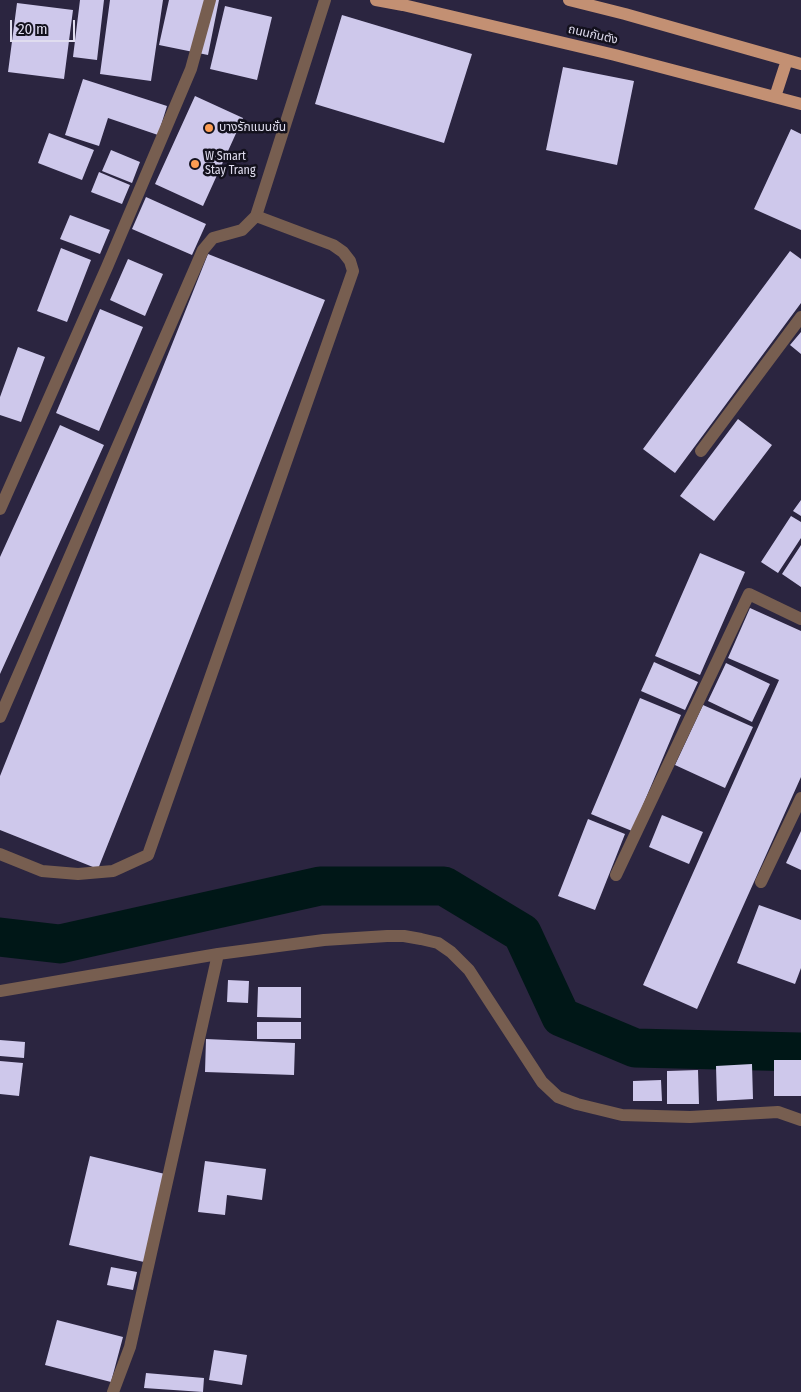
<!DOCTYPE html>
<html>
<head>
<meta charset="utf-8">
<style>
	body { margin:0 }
	#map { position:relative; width:801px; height:1392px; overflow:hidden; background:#2b2540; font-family:"Fira Sans Condensed",sans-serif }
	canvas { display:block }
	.scale { position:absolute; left:10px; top:20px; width:65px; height:22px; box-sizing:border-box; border:2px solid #e0ddef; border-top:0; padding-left:6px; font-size:15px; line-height:18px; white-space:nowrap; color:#e0ddef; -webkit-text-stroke:4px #13111d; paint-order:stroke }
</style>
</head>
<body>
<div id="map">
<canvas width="801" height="1392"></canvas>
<div class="scale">20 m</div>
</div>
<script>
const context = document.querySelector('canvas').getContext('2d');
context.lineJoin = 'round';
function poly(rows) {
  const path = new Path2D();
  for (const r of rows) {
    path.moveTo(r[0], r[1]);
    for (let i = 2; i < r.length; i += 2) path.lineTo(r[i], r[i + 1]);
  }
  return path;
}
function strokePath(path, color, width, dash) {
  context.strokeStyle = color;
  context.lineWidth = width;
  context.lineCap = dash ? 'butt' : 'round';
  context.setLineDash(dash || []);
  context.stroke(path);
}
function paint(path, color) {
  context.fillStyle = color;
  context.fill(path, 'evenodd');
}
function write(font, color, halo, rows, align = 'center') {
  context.font = font + ' "Fira Sans Condensed","Noto Sans Thai",sans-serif';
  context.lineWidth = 5;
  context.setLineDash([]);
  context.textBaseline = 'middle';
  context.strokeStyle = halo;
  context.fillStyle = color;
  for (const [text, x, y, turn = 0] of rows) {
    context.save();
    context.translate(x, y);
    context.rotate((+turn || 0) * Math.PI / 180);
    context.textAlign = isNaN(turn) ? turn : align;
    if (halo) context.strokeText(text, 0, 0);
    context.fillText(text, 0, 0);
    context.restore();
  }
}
strokePath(poly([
	[0,937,60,944,320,886,444,886,522,933,561,1017,635,1048,801,1052]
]), '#001717', 39);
paint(poly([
	[80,0,104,0,97,60,73,57],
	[110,0,163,0,151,81,100,74],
	[169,0,219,0,208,55,159,45],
	[17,3,73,10,64,79,8,72],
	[225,6,272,17,257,80,210,69],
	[342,15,472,54,444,143,315,104],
	[563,67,634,81,617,165,546,150],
	[83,79,167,106,158,135,108,118,99,146,65,135],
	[195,96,243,118,203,206,155,184],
	[791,129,801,134,801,230,754,209],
	[49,133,94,150,82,180,38,163],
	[111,150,140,162,132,183,102,171],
	[99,172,130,185,122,204,91,192],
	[146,197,206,224,192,255,132,229],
	[70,215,110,230,100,254,60,239],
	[61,248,91,260,67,322,37,311],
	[790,251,801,259,801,303,675,473,643,449],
	[208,254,325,300,98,869,0,830,0,776],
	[128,259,163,274,145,316,110,300],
	[100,309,143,327,99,431,56,413],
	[801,332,801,354,790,345],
	[18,347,45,357,21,422,0,415,0,397],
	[738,419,772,445,714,521,680,496],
	[60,425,104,445,0,674,0,557],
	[801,500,801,516,793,511],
	[791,516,801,522,801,538,778,573,761,562],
	[801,545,801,587,782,574],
	[700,553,745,572,700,675,655,656],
	[750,608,801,631,801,777,697,1009,643,985,779,680,728,658],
	[654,662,698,682,685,710,641,691],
	[726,663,770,684,752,722,708,701],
	[640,698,681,715,632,831,591,814],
	[703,705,753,727,725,788,675,765],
	[662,815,703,832,689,864,649,847],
	[588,819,625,834,595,910,558,896],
	[801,831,801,870,786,863],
	[759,905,801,920,801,968,795,984,737,963],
	[228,980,249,981,248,1003,227,1002],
	[258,987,301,987,301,1018,257,1017],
	[257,1022,301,1022,301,1039,257,1039],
	[206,1039,295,1043,294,1075,205,1072],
	[0,1040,25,1042,24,1058,0,1056],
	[774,1060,801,1060,801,1096,774,1096],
	[0,1061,23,1063,19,1096,0,1094],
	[752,1064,753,1099,717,1101,716,1066],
	[698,1070,699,1104,667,1104,667,1071],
	[661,1080,662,1101,633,1101,633,1081],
	[90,1156,165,1174,144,1262,69,1245],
	[205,1161,266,1169,262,1200,227,1195,225,1215,198,1212],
	[111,1267,137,1272,133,1290,107,1285],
	[57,1320,123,1337,111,1382,45,1365],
	[214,1350,247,1355,242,1385,209,1380],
	[146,1373,204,1378,203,1392,144,1388]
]), '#cec8eb');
strokePath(poly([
	[701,451,801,317],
	[0,509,107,267,191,69,210,0],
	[0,717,203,250,213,238,242,230,256,216],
	[0,854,42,871,78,874,113,871,148,855,353,271,350,261,343,252,333,245,256,216,325,0],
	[616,875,749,594,801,619],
	[761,882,801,798],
	[0,991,218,954,324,940,387,936,404,936,421,939,438,943,451,952,469,970,542,1082,558,1097,577,1104,622,1115,690,1117,778,1112,801,1120],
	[113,1392,130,1347,218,954]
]), '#775e50', 12);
strokePath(poly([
	[376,0,403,5,615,55,801,104],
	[569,0,625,14,801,64],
	[775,97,787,60]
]), '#c39073', 12);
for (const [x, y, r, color] of [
	[209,128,5,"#fc9d53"],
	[195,164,5,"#fc9d53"]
]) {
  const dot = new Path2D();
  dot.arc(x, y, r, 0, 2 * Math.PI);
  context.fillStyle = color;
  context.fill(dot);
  strokePath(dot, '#13111d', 2);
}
write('12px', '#e0ddef', '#13111d', [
	["ถนนกันตัง",593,35,13]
]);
write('12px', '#e0ddef', '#13111d', [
	["บางรักแมนชั่น",219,128],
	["W Smart",205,157],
	["Stay Trang",205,171]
], 'left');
</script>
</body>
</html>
